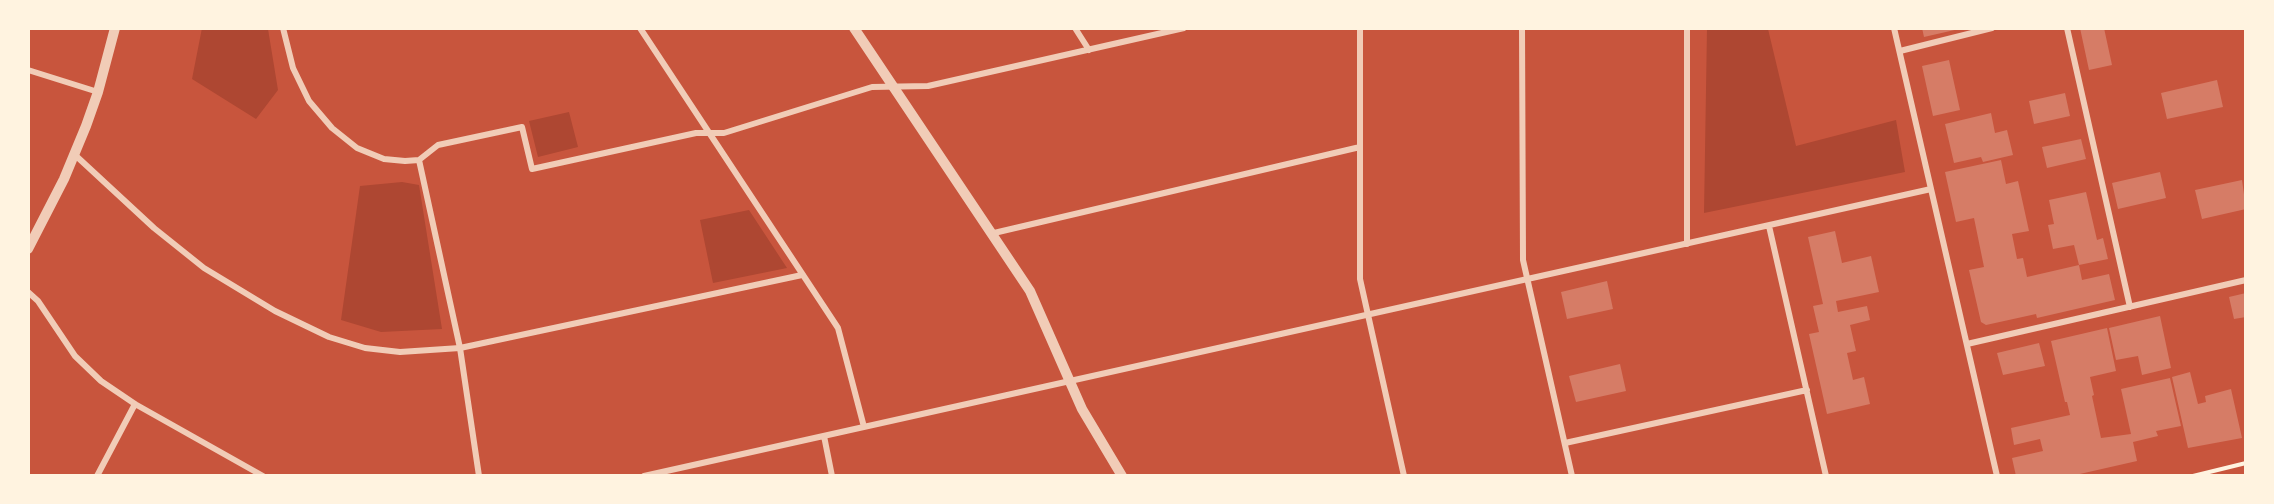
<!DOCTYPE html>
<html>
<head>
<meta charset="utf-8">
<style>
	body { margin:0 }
	#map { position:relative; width:2274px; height:504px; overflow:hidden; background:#c8553d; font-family:"Libre Baskerville",serif }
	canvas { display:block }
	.frame { position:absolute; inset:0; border:30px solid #fff3e0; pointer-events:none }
</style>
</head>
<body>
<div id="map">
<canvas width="2274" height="504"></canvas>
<div class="frame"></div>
</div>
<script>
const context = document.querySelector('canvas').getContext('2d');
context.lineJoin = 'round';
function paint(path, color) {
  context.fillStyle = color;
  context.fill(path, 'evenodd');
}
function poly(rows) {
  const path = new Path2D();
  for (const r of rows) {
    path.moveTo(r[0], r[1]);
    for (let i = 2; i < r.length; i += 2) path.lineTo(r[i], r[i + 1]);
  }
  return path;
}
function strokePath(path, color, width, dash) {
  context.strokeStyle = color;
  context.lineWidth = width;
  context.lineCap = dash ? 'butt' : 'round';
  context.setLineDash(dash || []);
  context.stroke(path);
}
paint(poly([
	[202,28,268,29,278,90,256,119,192,79],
	[1707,28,1768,29,1796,146,1896,120,1905,172,1704,213],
	[569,112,578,147,538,157,529,121],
	[402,182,419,185,442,329,381,332,341,320,360,186],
	[749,210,787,268,713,283,700,220]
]), '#ae4732');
paint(poly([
	[1922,28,1959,28,1959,29,1924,37],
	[2080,28,2104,28,2112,65,2089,70],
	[1949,60,1960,110,1933,116,1922,66],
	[2217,80,2223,107,2167,119,2161,93],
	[2065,93,2070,116,2034,124,2029,101],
	[1991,113,1995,133,2007,130,2013,155,1983,162,1981,157,1954,163,1945,124],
	[2081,139,2086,159,2047,168,2042,147],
	[2001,160,2006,184,2018,181,2029,231,2012,234,2017,259,2023,258,2027,277,2079,265,2082,280,2109,274,2115,300,2037,318,2036,314,1986,325,1981,322,1969,270,1984,267,1974,218,1956,222,1945,172],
	[2160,172,2166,198,2118,209,2112,183],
	[2242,180,2246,209,2202,219,2195,190],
	[2086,192,2097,240,2103,238,2108,259,2079,265,2074,245,2053,249,2048,225,2054,224,2049,200],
	[1835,231,1842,263,1871,256,1879,292,1836,301,1838,312,1867,306,1870,320,1850,325,1856,351,1847,353,1853,380,1864,377,1870,404,1827,414,1809,334,1819,332,1813,306,1823,304,1808,237],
	[1607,281,1613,309,1567,319,1561,292],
	[2246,293,2246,317,2234,319,2229,297],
	[2160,316,2171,368,2142,375,2138,356,2116,360,2109,328],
	[2107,328,2116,371,2090,377,2094,395,2092,396,2101,438,2131,434,2121,389,2170,378,2181,426,2156,431,2158,436,2133,442,2137,461,2071,476,2016,476,2012,458,2043,451,2040,439,2014,445,2011,428,2070,415,2067,402,2065,402,2051,341],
	[2039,343,2045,366,2003,375,1997,353],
	[1620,364,1626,391,1576,402,1569,376],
	[2190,372,2198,404,2206,402,2205,396,2231,389,2242,438,2188,448,2172,377]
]), '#d67c66');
strokePath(poly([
	[2193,476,2246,463]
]), '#fff3e0', 4);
strokePath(poly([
	[283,28,293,68,309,101,332,128,357,148,384,159,405,161,419,160,438,145,522,127,532,169,696,133,724,133,872,87,928,86,1184,28],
	[640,28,838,328,864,427],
	[1075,28,1089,50],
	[1360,28,1360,279,1404,476],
	[1522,28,1523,260,1572,476],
	[1894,28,1997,476],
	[2067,28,2130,307],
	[1900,51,1992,28],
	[28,70,98,92],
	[74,154,154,228,204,268,275,311,329,337,365,348,400,352,460,348,802,275],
	[419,160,460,348,479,476],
	[1769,226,1826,476],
	[994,233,1360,147],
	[1687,244,1687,28],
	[28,292,38,301,75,356,101,381,135,404,263,476],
	[1967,344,2246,280],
	[824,436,832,476],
	[1565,443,1807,390],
	[97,476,135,404],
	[644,476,1931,189]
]), '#f1ccb7', 6);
strokePath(poly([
	[854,28,1030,291,1082,409,1122,476],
	[28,249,64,179,86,126,98,92,115,28]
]), '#f1ccb7', 10);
</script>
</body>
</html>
